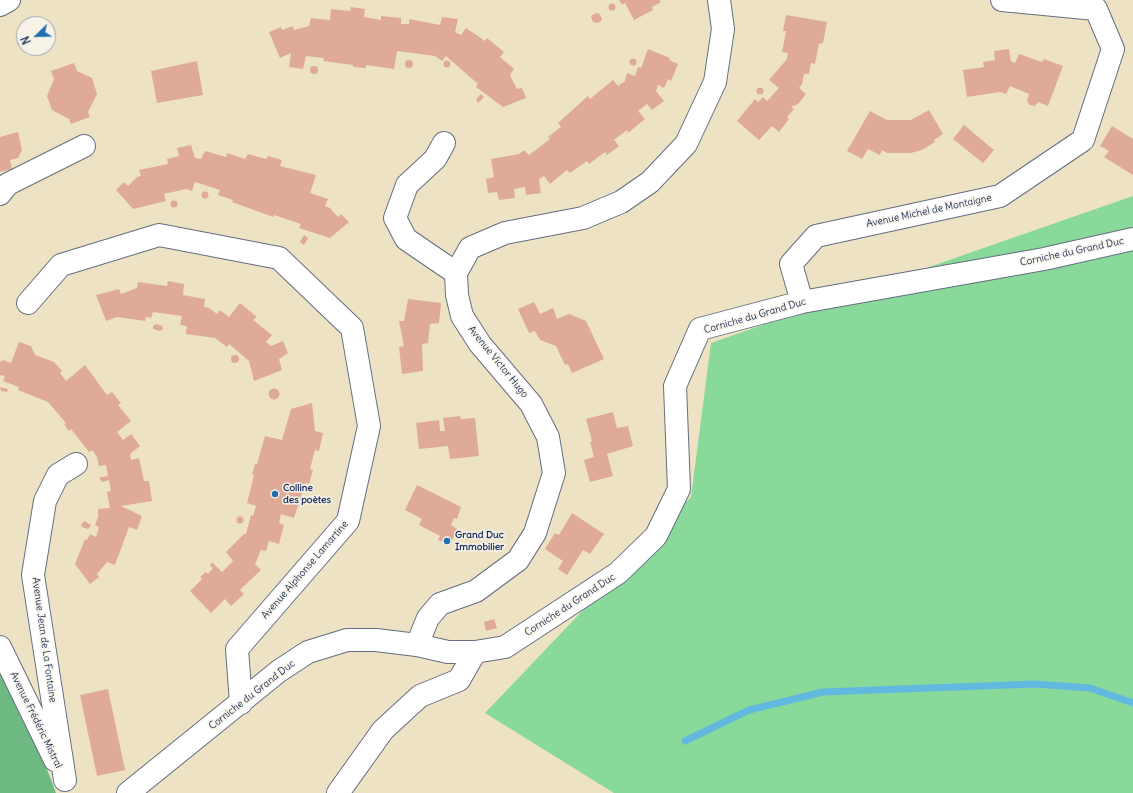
<!DOCTYPE html>
<html>
<head>
<meta charset="utf-8">
<style>
	body { margin:0 }
	#map { position:relative; width:1133px; height:793px; overflow:hidden; background:#ede2c3; font-family:Delius,sans-serif }
	canvas { display:block }
	.north { position:absolute; left:16px; top:16px; width:40px; height:40px; box-sizing:border-box; background:#f7f3e8; border:1px solid #9fa5b1; border-radius:50%; rotate:247deg; font-size:11px; font-weight:700; line-height:16px; text-align:center; color:#1b2f5e }
	.north::after { content:''; display:block; margin:auto; width:14px; height:18px; background:#1f6fb2; clip-path:polygon(50% 0,100% 100%,50% 72%,0 100%) }
</style>
</head>
<body>
<div id="map">
<canvas width="1133" height="793"></canvas>
<div class="north">N</div>
</div>
<script>
const context = document.querySelector('canvas').getContext('2d');
context.lineJoin = 'round';
function paint(path, color) {
  context.fillStyle = color;
  context.fill(path, 'evenodd');
}
function poly(rows) {
  const path = new Path2D();
  for (const r of rows) {
    if (r.length === 3) {
      path.moveTo(r[0] + r[2], r[1]);
      path.arc(r[0], r[1], r[2], 0, 2 * Math.PI);
      continue;
    }
    path.moveTo(r[0], r[1]);
    for (let i = 2; i < r.length; i += 2) path.lineTo(r[i], r[i + 1]);
  }
  return path;
}
function strokePath(path, color, width, dash) {
  context.strokeStyle = color;
  context.lineWidth = width;
  context.lineCap = dash ? 'butt' : 'round';
  context.setLineDash(dash || []);
  context.stroke(path);
}
function write(font, color, halo, rows, align = 'center') {
  context.font = font + ' Delius,sans-serif';
  context.lineWidth = 3;
  context.setLineDash([]);
  context.textBaseline = 'middle';
  context.strokeStyle = halo;
  context.fillStyle = color;
  for (const [text, x, y, turn = 0] of rows) {
    context.save();
    context.translate(x, y);
    context.rotate((+turn || 0) * Math.PI / 180);
    context.textAlign = isNaN(turn) ? turn : align;
    if (halo) context.strokeText(text, 0, 0);
    context.fillText(text, 0, 0);
    context.restore();
  }
}
paint(poly([
	[1133,196,1133,793,614,793,485,713,691,497,711,343]
]), '#88d99a');
paint(poly([
	[0,646,56,793,0,793]
]), '#6eb982');
strokePath(poly([
	[685,741,749,710,823,692,1035,684,1090,688,1133,703]
]), '#62b9df', 7);
paint(poly([
	[619,0,659,0,661,2,652,7,653,10,634,20,625,3,622,5],
	[612,7,3.5],
	[351,7,365,9,364,17,381,20,381,16,401,18,401,24,409,24,409,19,440,25,442,17,458,19,455,32,461,35,466,28,485,41,487,38,504,52,500,57,514,69,510,75,517,89,522,88,526,98,503,107,476,87,478,84,446,56,442,61,435,56,397,51,394,69,366,65,366,68,353,67,353,65,323,61,324,58,306,56,303,69,289,67,291,53,280,58,269,32,281,27,282,30,293,26,294,30,309,26,311,18,330,20,331,9,350,11],
	[596,13,600,14,602,20,598,23,593,22,591,16],
	[786,15,827,22,823,43,819,44,815,64,811,63,809,74,804,74,802,84,799,88,806,94,798,104,791,107,794,109,787,117,789,119,779,132,772,126,759,140,737,121,755,99,758,102,763,97,767,101,779,88,769,80,787,59,788,53,782,52,786,31,783,31],
	[648,49,670,58,669,60,678,64,671,81,668,79,664,88,658,85,656,91,664,101,652,110,647,104,638,111,645,119,628,133,627,130,614,140,619,146,607,155,605,152,589,164,587,161,570,173,567,170,550,184,544,176,539,179,541,193,526,195,525,187,514,189,515,198,499,200,497,192,488,193,486,179,494,177,491,159,519,154,524,150,529,155,550,139,548,137,561,127,558,123,588,96,590,99,613,80,618,86,625,81,627,73,635,76,638,67,641,68],
	[1009,49,1011,61,1015,63,1019,54,1042,62,1044,59,1063,66,1048,106,1038,102,1035,106,1030,105,1027,101,1029,94,1010,86,1006,94,1000,92,967,97,963,70,984,67,983,62,995,60,994,51],
	[633,62,3.5],
	[409,64,4],
	[447,64,3.5],
	[197,61,203,95,157,103,151,71],
	[74,63,77,71,92,78,97,94,88,112,90,117,71,124,69,119,52,110,47,96,54,79,51,71],
	[314,70,4],
	[760,91,3.5],
	[481,94,484,97,478,103,476,99],
	[929,110,943,134,934,140,935,142,922,150,911,153,887,153,882,150,880,155,868,149,862,159,847,151,870,111,887,120,911,120],
	[964,125,994,150,983,163,953,139],
	[1112,126,1133,139,1133,175,1104,157,1109,151,1100,146],
	[18,132,22,150,18,158,10,160,12,169,0,172,0,137],
	[191,145,195,158,201,159,205,151,226,157,227,153,245,159,248,154,266,159,268,156,282,160,280,166,316,175,310,193,328,199,325,206,330,208,338,217,341,214,349,222,330,238,299,228,301,224,274,215,273,217,232,202,233,200,218,195,220,190,195,182,192,191,186,189,164,194,166,201,133,209,116,190,124,182,128,186,137,177,141,176,139,170,168,164,167,159,179,156,177,148],
	[205,195,3.5],
	[174,204,3.5],
	[304,235,308,238,304,245,300,242],
	[168,281,184,284,183,295,205,299,204,307,209,308,217,314,220,310,229,317,240,303,257,317,253,320,272,335,266,342,271,346,283,341,288,353,279,359,282,370,254,381,249,361,229,344,227,347,215,338,186,334,187,326,180,325,182,316,153,312,151,318,146,317,145,321,117,317,106,321,96,295,119,289,121,294,137,288,138,282,167,286],
	[408,299,441,303,439,323,430,324,428,343,422,344,423,371,402,374,399,347,404,346,399,321,404,321],
	[534,302,540,314,553,308,557,319,569,314,586,321,604,359,572,373,568,364,565,365,556,346,540,340,535,331,529,333,518,309],
	[156,324,162,326,163,329,160,331,153,329,153,326],
	[19,342,31,346,35,355,54,362,62,371,60,373,66,381,85,365,107,395,112,392,121,403,118,405,131,421,117,432,123,440,131,434,140,446,130,454,131,460,139,458,144,481,149,481,152,501,121,506,142,516,137,530,129,527,115,565,107,562,97,574,99,577,90,584,75,564,85,539,87,540,90,534,96,537,99,527,95,525,98,517,98,509,110,508,107,492,111,491,109,480,102,482,99,478,106,476,108,477,106,465,99,466,97,457,92,450,89,452,71,429,69,431,64,424,66,423,48,402,18,390,19,387,3,381,5,376,0,375,0,362,3,360,11,363],
	[235,359,4],
	[0,387,8,389,7,392,1,391],
	[274,394,5.5],
	[312,403,315,431,323,433,319,451,315,450,310,469,313,470,309,484,305,483,294,518,281,514,279,523,284,525,279,544,269,541,266,551,261,550,255,564,261,570,240,590,244,594,231,606,225,599,211,613,190,591,202,579,200,577,206,572,208,574,213,568,210,566,212,562,222,572,233,561,226,552,244,534,246,534,251,515,253,516,256,506,247,503,254,475,252,474,255,464,257,464,265,436,282,440,291,409],
	[613,412,617,428,628,426,633,446,607,454,613,476,590,482,584,460,594,457,590,442,592,441,586,419],
	[460,416,461,419,475,418,479,456,450,459,448,446,419,449,416,423,439,420,440,431,445,431,443,418],
	[417,485,461,507,457,519,454,518,451,525,457,529,450,545,438,540,440,536,419,525,422,519,405,510],
	[572,513,604,534,590,554,583,550,567,575,558,569,563,561,545,549,555,533,559,535],
	[240,520,3.5],
	[84,521,91,525,88,529,82,527,81,525],
	[494,619,497,628,486,631,484,622],
	[108,689,125,770,97,776,80,695]
]), '#dfab98');
const minor = poly([
	[1002,0,1096,9],
	[0,5,9,0],
	[444,143,435,159,407,185,395,218,406,239,456,273],
	[0,194,8,184,84,146],
	[802,302,791,264,816,236,1000,196,1083,140,1113,49,1096,9,1089,0],
	[28,303,61,265,159,235,279,258,352,328,369,426,348,521,237,649,241,703],
	[417,645,428,618,440,604,476,591,518,560,535,533,554,473,548,437,531,404,480,344,462,316,457,295,456,273,470,248,505,233,583,218,621,202,650,182,686,144,715,82,723,29,719,0],
	[0,647,55,760],
	[65,780,33,575,45,501,58,475,76,464],
	[128,793,279,671,308,652,347,640,376,640,417,645,448,652,475,652,505,647,618,573,656,536,679,489,675,386,700,329,802,302,1044,259,1133,239],
	[338,793,383,730,420,696,459,680,475,652]
]);
strokePath(minor, '#646e81', 24);
strokePath(minor, '#fff', 22);
for (const [x, y, r, color] of [
	[275,494,4,"#1f6fb2"],
	[447,541,4,"#1f6fb2"]
]) {
  const dot = new Path2D();
  dot.arc(x, y, r, 0, 2 * Math.PI);
  context.fillStyle = color;
  context.fill(dot);
  strokePath(dot, '#f7f3e8', 1.5);
}
write('10px', '#1b2f5e', '#f7f3e8', [
	["Avenue Michel de Montaigne",929,211,-12],
	["Corniche du Grand Duc",1072,252,-12],
	["Corniche du Grand Duc",755,316,-16],
	["Avenue Victor Hugo",498,362,51],
	["Avenue Alphonse Lamartine",305,570,-49],
	["Corniche du Grand Duc",570,605,-33],
	["Avenue Jean de La Fontaine",44,640,82],
	["Corniche du Grand Duc",252,695,-38],
	["Avenue Frédéric Mistral",36,720,64]
]);
write('bold 10px', '#1b2f5e', '#f7f3e8', [
	["Colline",283,488],
	["des poètes",283,500],
	["Grand Duc",455,535],
	["Immobilier",455,547]
], 'left');
</script>
</body>
</html>
